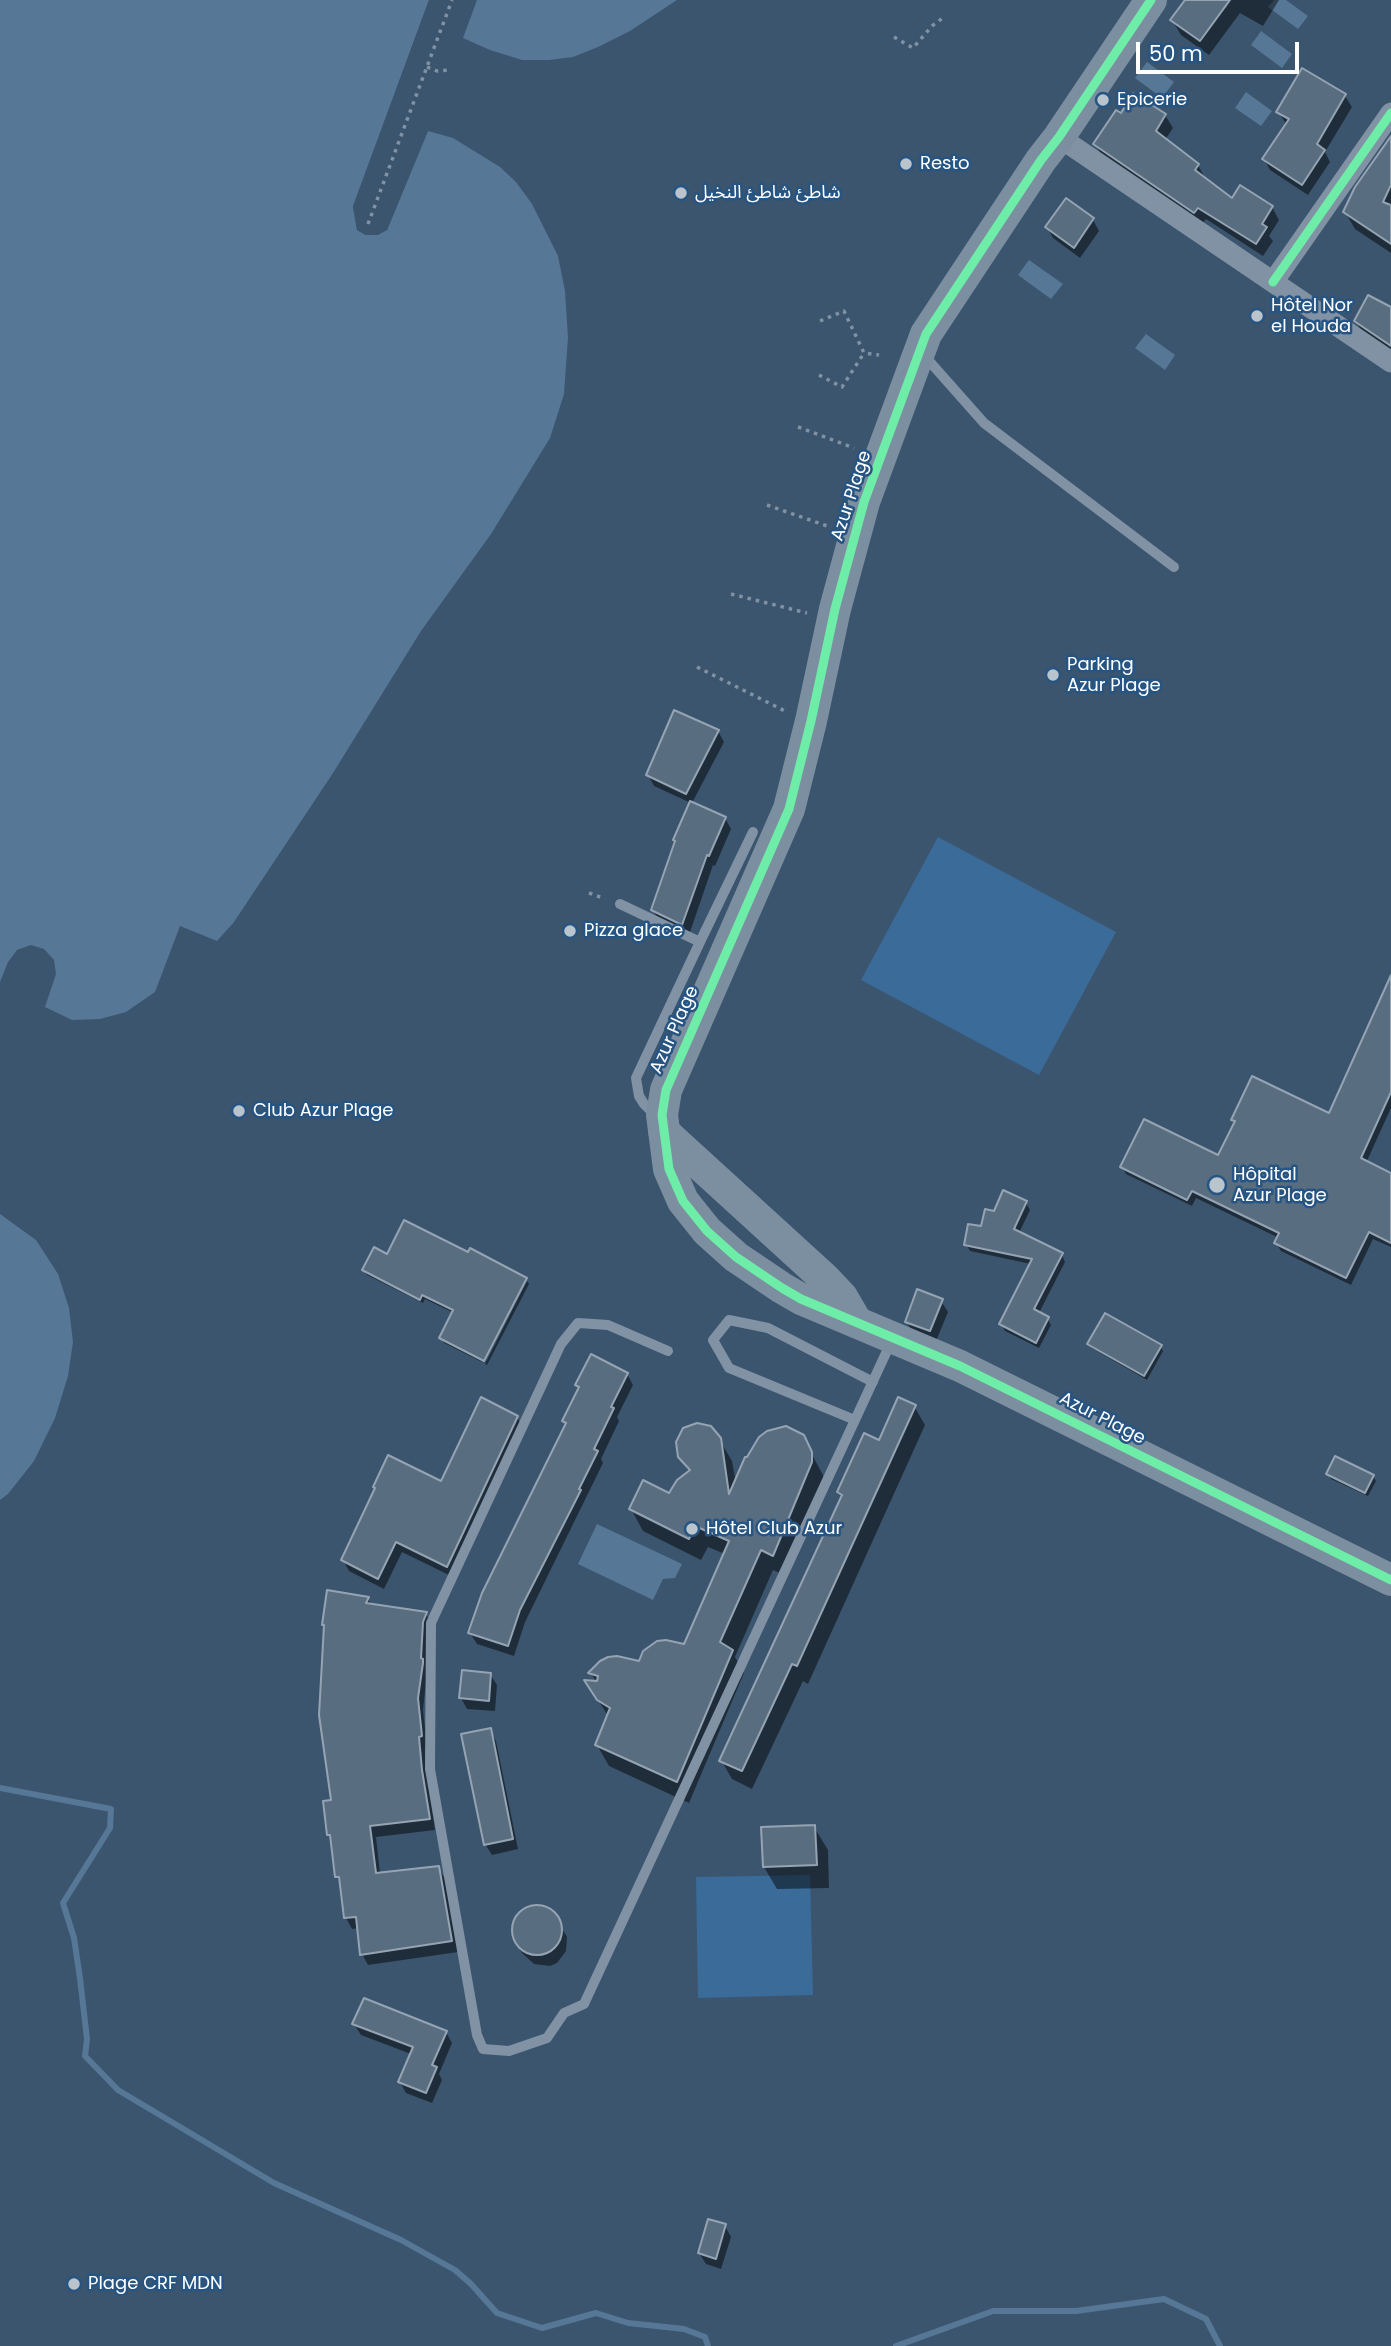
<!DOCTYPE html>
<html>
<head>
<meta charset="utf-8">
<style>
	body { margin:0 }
	#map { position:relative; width:1391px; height:2346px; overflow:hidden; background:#3b556e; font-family:Poppins,sans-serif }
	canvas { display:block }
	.scale { position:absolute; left:1136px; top:42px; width:163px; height:32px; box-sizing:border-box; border:4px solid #fff; border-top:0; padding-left:9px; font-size:21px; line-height:24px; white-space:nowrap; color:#fff; -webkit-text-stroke:5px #265583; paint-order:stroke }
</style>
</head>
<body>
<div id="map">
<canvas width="1391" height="2346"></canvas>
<div class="scale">50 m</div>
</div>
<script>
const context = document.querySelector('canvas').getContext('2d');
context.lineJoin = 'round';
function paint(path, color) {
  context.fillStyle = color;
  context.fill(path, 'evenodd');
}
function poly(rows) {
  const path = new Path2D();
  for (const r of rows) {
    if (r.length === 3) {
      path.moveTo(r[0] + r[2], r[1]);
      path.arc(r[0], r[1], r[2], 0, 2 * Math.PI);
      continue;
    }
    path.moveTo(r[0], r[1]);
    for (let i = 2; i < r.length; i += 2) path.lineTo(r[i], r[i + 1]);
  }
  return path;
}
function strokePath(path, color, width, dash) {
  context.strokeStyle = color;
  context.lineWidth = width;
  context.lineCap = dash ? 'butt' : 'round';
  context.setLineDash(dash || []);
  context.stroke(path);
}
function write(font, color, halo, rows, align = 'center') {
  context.font = font + ' Poppins,"Noto Sans Arabic",sans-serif';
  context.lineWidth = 5;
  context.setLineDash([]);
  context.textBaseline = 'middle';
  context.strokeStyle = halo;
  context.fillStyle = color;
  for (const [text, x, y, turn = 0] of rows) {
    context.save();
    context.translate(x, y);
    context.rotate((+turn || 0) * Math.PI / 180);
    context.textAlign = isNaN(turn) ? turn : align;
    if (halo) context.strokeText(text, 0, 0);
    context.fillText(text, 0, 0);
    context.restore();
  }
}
paint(poly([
	[938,837,1116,932,1039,1075,861,980],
	[810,1875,813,1995,698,1998,696,1877]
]), '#3b6b99');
paint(poly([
	[0,0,429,0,353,206,357,230,366,235,387,230,428,131,453,138,500,167,516,182,532,204,558,256,565,291,568,338,564,394,550,438,491,534,421,631,333,773,234,922,217,941,180,926,155,992,126,1012,100,1019,72,1020,45,1007,56,974,54,960,44,949,31,945,17,950,8,962,0,982],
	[477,0,677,0,630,31,598,47,573,57,549,60,522,60,490,50,463,38],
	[1274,0,1286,0,1308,16,1298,29,1268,7],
	[1261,31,1292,54,1282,68,1251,45],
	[1147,62,1174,82,1162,98,1135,78],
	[1246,92,1272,111,1261,126,1235,108],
	[1029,260,1063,284,1051,299,1018,275],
	[1146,334,1175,355,1165,370,1135,348],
	[0,1214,36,1240,58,1274,69,1308,73,1342,68,1376,55,1418,34,1461,8,1494,0,1500],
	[597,1524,682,1564,675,1578,663,1579,653,1600,578,1564]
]), '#567796');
paint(poly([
	[429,0,432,1,357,207,360,228,367,232,384,228,425,129,429,128,387,230,378,235,366,235,357,230,353,207]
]), '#3b556e');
paint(poly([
	[1187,0,1279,0,1263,26,1240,13,1209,55,1181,35,1172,20],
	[1303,71,1345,96,1352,107,1325,152,1330,162,1308,195,1270,170,1264,159,1287,125,1278,112],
	[1134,96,1165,115,1173,128,1165,140,1198,165,1205,178,1233,201,1272,207,1279,220,1269,236,1273,241,1263,256,1206,219,1202,224,1103,157,1096,145,1121,115],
	[1391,139,1391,253,1355,229,1345,212],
	[1066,200,1093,220,1099,231,1080,258,1053,238,1047,227],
	[1391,309,1391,351,1362,332,1356,321],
	[718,731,724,742,692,803,725,818,731,829,715,866,713,865,689,935,659,921,653,910,691,803,654,786,648,775],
	[1391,1004,1391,1108,1366,1163,1391,1175,1391,1247,1373,1239,1351,1285,1281,1251,1276,1243,1279,1238,1196,1198,1192,1206,1126,1174,1122,1167,1219,1157,1235,1124,1233,1120,1329,1115],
	[1026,1203,1030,1210,1019,1233,1062,1255,1065,1262,1039,1313,1047,1318,1051,1325,1039,1348,1005,1331,1001,1324,1031,1264,970,1251,966,1244,995,1213],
	[364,1270,524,1279,482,1362,444,1343,441,1338,454,1313,425,1299,423,1303,367,1275],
	[527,1281,529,1284,487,1365,485,1364],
	[941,1301,948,1312,936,1341,913,1332,906,1321],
	[1089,1344,1160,1346,1163,1351,1147,1380,1092,1348],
	[627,1374,633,1385,617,1417,619,1421,601,1459,603,1463,525,1622,514,1656,477,1644,470,1633,566,1426,564,1421,579,1389,577,1385],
	[914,1406,925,1425,808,1684,803,1681,752,1789,732,1779,721,1760,842,1498,839,1492,880,1442],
	[517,1417,523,1428,453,1577,402,1552,384,1589,349,1571,343,1560,441,1484],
	[802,1436,823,1475,823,1484,786,1576,773,1570,735,1657,744,1673,689,1803,609,1766,597,1745,608,1716,587,1682,597,1683,591,1673,640,1663,685,1646,725,1554,708,1547,701,1560,643,1531,631,1509,670,1496,690,1473,680,1456,719,1439,732,1461,736,1484],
	[1328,1474,1373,1476,1376,1481,1368,1496,1331,1479],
	[368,1599,372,1606,426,1614,432,1625,423,1710,427,1747,425,1748,428,1783,435,1830,376,1837,380,1874,438,1868,445,1879,458,1952,368,1965,362,1954,359,1928,352,1929,346,1918,342,1886,337,1877,326,1628],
	[490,1674,497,1685,495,1711,467,1709,461,1698],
	[490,1730,496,1741,518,1849,492,1855,485,1844],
	[814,1827,828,1850,829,1888,777,1889,764,1867],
	[530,1908,545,1908,552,1912,567,1937,566,1951,557,1963,550,1966,534,1964,522,1953,515,1941,514,1925,517,1917],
	[354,2024,446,2032,452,2043,439,2074,442,2080,432,2103,406,2093,400,2082,411,2054,361,2035],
	[725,2226,731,2237,721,2269,706,2264,699,2253]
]), '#0007');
strokePath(poly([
	[0,1788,111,1809,110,1828,63,1903,74,1938,80,1978,87,2039,85,2056,118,2090,274,2183,401,2240,455,2270,471,2284,497,2313,542,2328,596,2313,628,2323,684,2329,705,2337,708,2346],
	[896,2346,993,2311,1076,2311,1164,2299,1206,2319,1220,2346]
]), '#567796', 6);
const building = poly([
	[1185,0,1230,0,1200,41,1170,20,1185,0],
	[1302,68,1346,94,1317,144,1325,150,1302,185,1262,159,1289,119,1276,112,1302,68],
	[1133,93,1166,114,1156,131,1199,164,1195,170,1232,198,1240,185,1273,206,1262,224,1267,227,1256,244,1198,208,1194,213,1093,144,1116,110,1121,113,1133,93],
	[1391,136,1391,185,1383,202,1391,205,1391,244,1343,212,1355,187,1391,136],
	[1066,198,1094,218,1074,248,1045,227,1066,198],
	[1368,295,1391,307,1391,346,1354,321,1368,295],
	[674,710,719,730,686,794,646,775,674,710],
	[690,801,726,817,709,856,707,855,682,925,651,910,675,841,673,840,690,801],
	[1391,975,1391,1092,1361,1158,1391,1173,1391,1243,1369,1232,1346,1278,1274,1243,1279,1233,1192,1191,1187,1200,1120,1167,1144,1119,1218,1155,1235,1121,1231,1120,1252,1076,1329,1113,1391,975],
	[1003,1190,1027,1201,1014,1229,1063,1253,1034,1309,1049,1317,1036,1343,999,1324,1032,1259,964,1245,968,1224,981,1226,985,1209,994,1211,1003,1190],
	[404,1220,468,1252,470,1248,527,1278,484,1361,439,1338,453,1310,422,1295,420,1300,362,1270,374,1247,387,1254,404,1220],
	[917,1289,943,1299,930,1331,905,1322,917,1289],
	[1105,1313,1162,1345,1144,1376,1087,1344,1105,1313],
	[591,1354,628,1373,611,1407,614,1408,594,1449,598,1451,579,1489,581,1490,520,1610,508,1646,468,1633,482,1593,566,1423,562,1421,579,1387,575,1385,591,1354],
	[481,1397,518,1416,447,1567,396,1542,378,1579,341,1560,375,1488,373,1487,388,1455,441,1481,481,1397],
	[898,1397,916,1405,797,1666,792,1664,742,1771,719,1761,842,1495,837,1492,864,1433,879,1440,898,1397],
	[697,1423,711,1426,721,1438,729,1494,745,1457,747,1457,759,1437,767,1431,786,1426,804,1435,812,1452,812,1462,773,1556,761,1550,720,1642,733,1650,677,1782,595,1745,610,1708,597,1700,584,1680,597,1681,598,1676,588,1673,600,1661,608,1657,617,1656,639,1661,643,1651,657,1641,666,1640,684,1644,729,1541,695,1526,689,1539,629,1509,643,1480,669,1493,677,1480,690,1470,678,1457,676,1442,683,1428,697,1423],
	[1335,1456,1374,1475,1365,1493,1326,1474,1335,1456],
	[327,1590,369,1597,366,1603,427,1612,423,1622,421,1658,423,1659,423,1663,418,1698,422,1736,419,1737,422,1770,430,1819,370,1826,376,1873,439,1866,452,1941,360,1955,356,1917,344,1918,339,1877,335,1877,330,1835,327,1835,323,1801,331,1800,319,1715,324,1625,322,1625,327,1590],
	[462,1670,491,1673,489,1701,459,1698,462,1670],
	[491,1728,513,1839,484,1845,461,1734,491,1728],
	[815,1825,817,1865,763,1867,761,1827,815,1825],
	[537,1930,25],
	[364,1998,447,2031,432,2065,437,2067,426,2093,398,2082,413,2047,352,2024,364,1998],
	[708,2219,726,2224,716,2259,698,2253,708,2219]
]);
paint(building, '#586d80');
strokePath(building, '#95a4b3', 2);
strokePath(poly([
	[894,37,913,48,932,26,944,17],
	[427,67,437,71,451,70],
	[368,224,452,0],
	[820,321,844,311,864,353,879,355],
	[819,375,842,387,864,353],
	[798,427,854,448],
	[767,505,830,527],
	[731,594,807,613],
	[697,667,785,711],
	[589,893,605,899]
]), '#8192a4', 3.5, [3.5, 5]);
strokePath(poly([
	[922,353,984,423,1174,567],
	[620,904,700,942,636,1078,639,1096,644,1104,651,1111,660,1114],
	[700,942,753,832],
	[668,1351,608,1325,578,1323,561,1344,431,1623,430,1769,477,2035,483,2049,509,2051,547,2038,564,2013,584,2004,855,1420,729,1368,713,1340,729,1320,768,1328,873,1382],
	[855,1420,892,1340]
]), '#8192a4', 10);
strokePath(poly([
	[1059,137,1391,362],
	[1273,282,1391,113]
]), '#8192a4', 21);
strokePath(poly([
	[1151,0,1059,137,1041,160,926,334,864,502,835,609,811,721,789,809,666,1090,662,1115,669,1169,683,1201,707,1231,736,1257,782,1288,801,1299,960,1366,1391,1580],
	[664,1132,824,1278,842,1297,856,1321]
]), '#7c8fa0', 32);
strokePath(poly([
	[1151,0,1059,137,1041,160,926,334,864,502,835,609,811,721,789,809,666,1090,662,1115,669,1169,683,1201,707,1231,736,1257,782,1288,801,1299,960,1366,1391,1580],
	[1273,282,1391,113]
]), '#6deda7', 9);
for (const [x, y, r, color] of [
	[1103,100,7,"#bac4cc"],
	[906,164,7,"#bac4cc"],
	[681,193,7,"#bac4cc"],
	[1257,316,7,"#bac4cc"],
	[1053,675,7,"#bac4cc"],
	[570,931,7,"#bac4cc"],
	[239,1111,7,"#bac4cc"],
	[1217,1185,9,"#bac4cc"],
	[692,1529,7,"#bac4cc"],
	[74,2284,7,"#bac4cc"]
]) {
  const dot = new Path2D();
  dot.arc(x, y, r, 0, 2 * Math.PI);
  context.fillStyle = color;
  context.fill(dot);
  strokePath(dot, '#265583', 2.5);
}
write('18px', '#fff', '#265583', [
	["Epicerie",1117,100],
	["Resto",920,164],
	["شاطئ شاطئ النخيل",695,193],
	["Hôtel Nor",1271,306],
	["el Houda",1271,327],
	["Parking",1067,665],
	["Azur Plage",1067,686],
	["Pizza glace",584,931],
	["Club Azur Plage",253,1111],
	["Hôpital",1233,1175],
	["Azur Plage",1233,1196],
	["Hôtel Club Azur",706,1529],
	["Plage CRF MDN",88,2284]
], 'left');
write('18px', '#fff', '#265583', [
	["Azur Plage",852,496,-72],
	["Azur Plage",675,1030,-66],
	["Azur Plage",1102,1419,27]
]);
</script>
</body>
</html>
